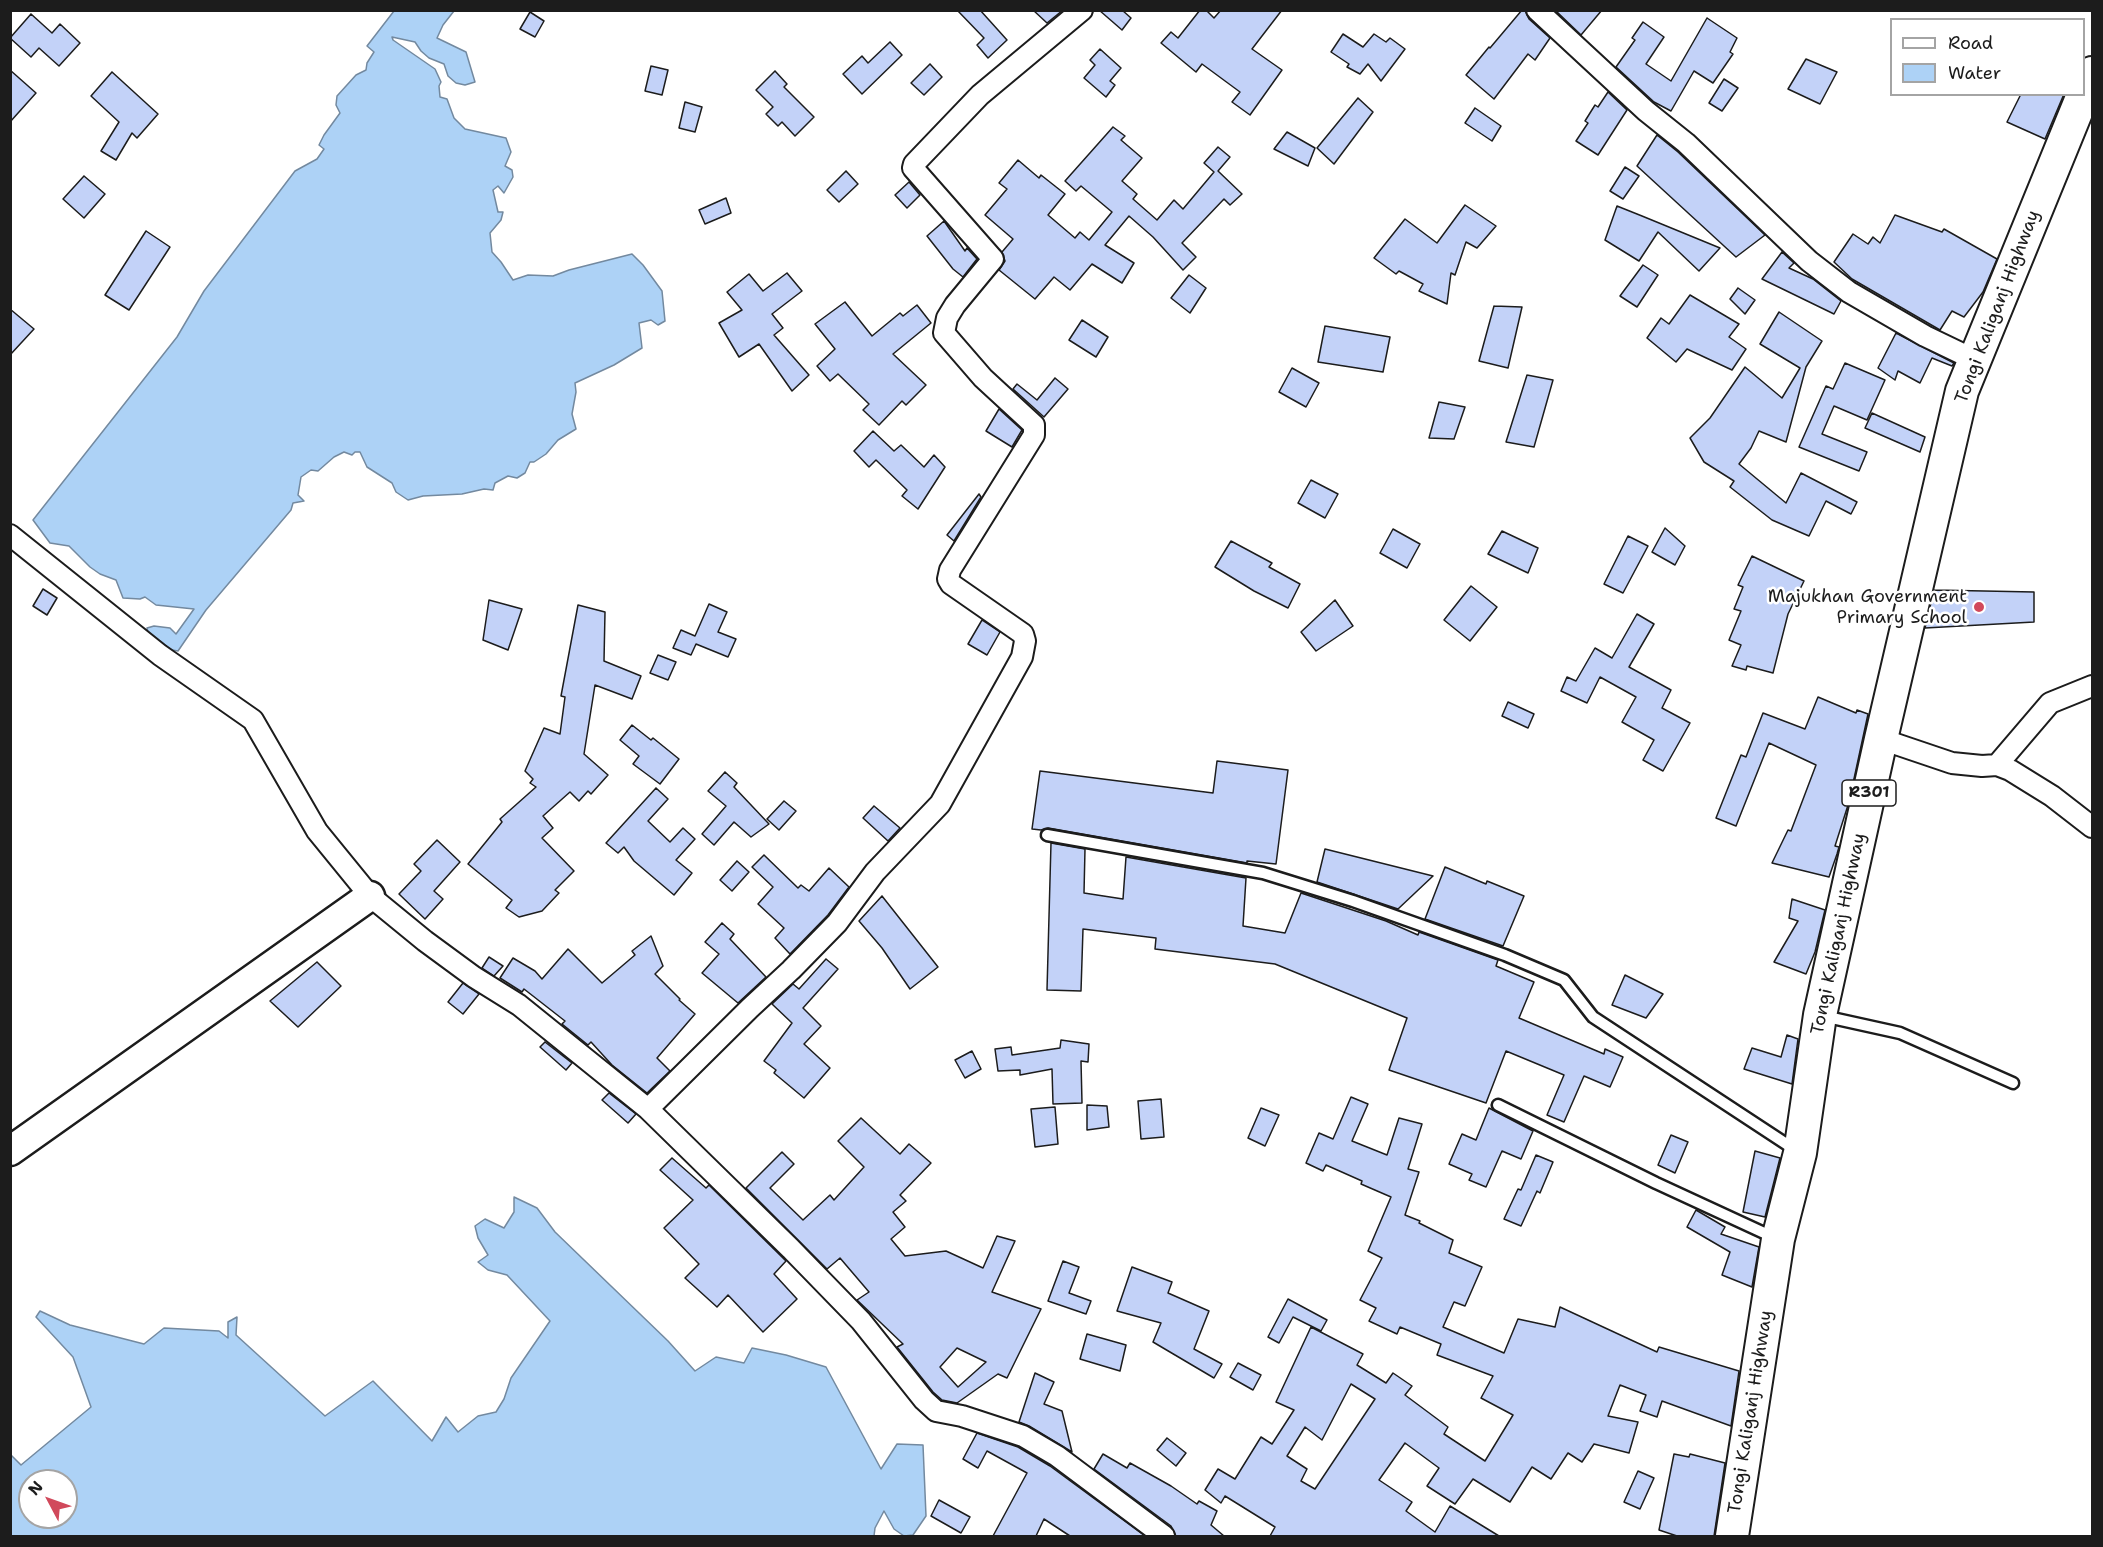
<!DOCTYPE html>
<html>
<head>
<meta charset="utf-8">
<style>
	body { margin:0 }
	#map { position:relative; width:2103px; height:1547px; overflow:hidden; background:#fff; font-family:"Shantell Sans",sans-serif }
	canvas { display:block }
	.frame { position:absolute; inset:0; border:12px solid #1c1c1c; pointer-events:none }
	.legend { position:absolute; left:1890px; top:18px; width:195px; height:78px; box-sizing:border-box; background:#fff; border:2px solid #a4a4a4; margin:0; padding:8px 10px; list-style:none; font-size:18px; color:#1c1c1c }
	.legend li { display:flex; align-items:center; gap:12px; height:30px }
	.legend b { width:30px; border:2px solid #a4a4a4 }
	.north { position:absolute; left:18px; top:1469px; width:60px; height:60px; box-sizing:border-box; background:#fff; border:2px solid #a4a4a4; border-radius:50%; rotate:311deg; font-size:16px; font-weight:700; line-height:24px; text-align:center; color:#1c1c1c }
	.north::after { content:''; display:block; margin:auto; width:21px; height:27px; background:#d1495b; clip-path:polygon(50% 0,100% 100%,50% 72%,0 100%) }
</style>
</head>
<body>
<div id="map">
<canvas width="2103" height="1547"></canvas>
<div class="frame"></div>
<ul class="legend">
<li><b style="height:8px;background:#fff"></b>Road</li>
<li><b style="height:16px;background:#add2f6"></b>Water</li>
</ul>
<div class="north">N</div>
</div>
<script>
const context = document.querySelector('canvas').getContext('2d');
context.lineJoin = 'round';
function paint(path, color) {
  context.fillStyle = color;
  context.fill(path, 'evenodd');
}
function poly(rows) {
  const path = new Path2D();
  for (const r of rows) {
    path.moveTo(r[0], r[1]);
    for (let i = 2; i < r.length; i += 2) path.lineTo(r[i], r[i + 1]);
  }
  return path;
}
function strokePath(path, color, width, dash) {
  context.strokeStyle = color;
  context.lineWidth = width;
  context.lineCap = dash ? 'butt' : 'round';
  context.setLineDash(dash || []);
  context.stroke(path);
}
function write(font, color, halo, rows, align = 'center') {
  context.font = font + ' "Shantell Sans",sans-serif';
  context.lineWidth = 5;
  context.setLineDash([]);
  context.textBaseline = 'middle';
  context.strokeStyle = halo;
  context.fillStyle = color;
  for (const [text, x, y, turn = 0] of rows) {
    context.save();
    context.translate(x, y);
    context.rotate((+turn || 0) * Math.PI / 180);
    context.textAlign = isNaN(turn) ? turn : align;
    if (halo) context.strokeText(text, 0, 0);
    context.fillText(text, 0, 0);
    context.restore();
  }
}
const water = poly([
	[394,11,454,11,443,25,437,38,466,52,475,82,465,85,456,83,448,76,444,64,429,58,421,51,415,42,392,37,393,40,435,69,441,82,439,86,440,97,447,99,454,118,465,129,506,138,511,152,505,166,512,170,513,177,504,193,498,186,493,190,498,212,503,212,501,220,490,233,492,252,501,262,513,280,528,275,553,276,569,270,632,254,643,265,662,291,665,321,658,325,651,320,639,323,642,348,614,365,575,383,576,392,572,414,576,429,558,440,546,454,534,462,530,462,525,473,517,478,508,476,495,483,493,490,484,489,462,494,423,496,408,500,396,492,392,483,367,467,360,452,355,452,352,455,344,452,334,457,318,471,311,470,301,477,298,495,304,501,293,503,291,510,206,610,178,651,172,650,148,633,147,628,154,626,170,628,176,634,194,609,156,605,145,597,140,599,123,598,116,580,100,574,90,567,69,546,50,543,33,520,177,337,204,291,295,171,317,159,324,149,319,145,324,135,340,113,336,105,337,96,356,75,366,70,367,63,374,52,367,46,394,11],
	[514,1197,537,1208,555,1232,668,1341,695,1371,716,1357,744,1363,752,1348,786,1355,826,1367,881,1469,897,1444,923,1445,926,1516,913,1535,904,1536,894,1529,884,1511,875,1528,874,1536,11,1536,11,1455,21,1465,91,1407,73,1357,36,1317,40,1311,70,1325,144,1344,164,1328,219,1331,228,1338,228,1322,237,1317,236,1335,325,1416,373,1381,432,1441,446,1417,458,1432,478,1416,496,1412,504,1399,511,1378,550,1321,507,1275,488,1270,478,1262,488,1255,478,1238,475,1226,485,1219,504,1228,514,1212,514,1197],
	[30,1481,66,1481,66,1517,30,1517,30,1481]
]);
paint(water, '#add2f6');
strokePath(water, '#73899f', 1.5);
const building = poly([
	[957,10,980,10,1007,40,988,58,977,45,984,38,957,10],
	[1033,10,1063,10,1047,23,1033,10],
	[1099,10,1122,10,1131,18,1122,30,1099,10],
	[1200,10,1206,10,1214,18,1221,10,1282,10,1252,49,1282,70,1250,115,1232,102,1240,92,1202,64,1196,72,1161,43,1171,32,1178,38,1200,10],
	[1522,10,1525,10,1529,19,1550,38,1535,60,1528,54,1494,99,1466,75,1489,47,1490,48,1522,10],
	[1555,10,1602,10,1581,35,1555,10],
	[530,12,544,21,535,37,520,29,530,12],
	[31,14,52,33,60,24,80,43,59,66,39,48,31,57,10,38,31,14],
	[1707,18,1737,38,1730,52,1733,54,1713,83,1694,71,1671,111,1654,102,1616,67,1635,40,1632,38,1643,22,1664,37,1646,64,1671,81,1707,18],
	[1343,34,1363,47,1374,34,1386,42,1390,38,1405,49,1381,81,1368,64,1360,74,1347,67,1349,64,1331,52,1343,34],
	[890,42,902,55,862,94,843,74,862,56,868,63,890,42],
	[1100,49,1121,68,1110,81,1115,85,1106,97,1084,78,1095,65,1090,60,1100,49],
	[1806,59,1837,72,1820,104,1788,89,1806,59],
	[930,64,942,77,924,95,911,83,930,64],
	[651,66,668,70,662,95,645,91,651,66],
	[10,70,36,93,10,122,10,70],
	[775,71,787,84,784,87,814,117,795,136,782,122,778,126,766,114,773,107,756,90,775,71],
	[112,72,158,114,137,138,132,133,116,160,101,151,119,122,91,96,112,72],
	[1724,79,1738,88,1722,111,1709,103,1724,79],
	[1608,92,1627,110,1598,155,1576,141,1588,123,1585,121,1595,105,1598,107,1608,92],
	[2021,94,2064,94,2045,139,2007,122,2021,94],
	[1358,98,1373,112,1334,164,1317,148,1358,98],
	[685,102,702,107,695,132,679,128,685,102],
	[1475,108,1501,126,1492,141,1465,123,1475,108],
	[1113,127,1125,136,1121,140,1142,158,1122,181,1137,194,1133,199,1157,220,1174,200,1183,209,1214,172,1204,163,1218,147,1230,157,1218,171,1242,194,1230,205,1224,199,1182,243,1196,257,1183,270,1153,237,1129,216,1105,245,1134,263,1122,283,1092,264,1070,290,1054,277,1035,299,999,270,1005,261,1002,252,1013,239,985,215,1007,189,999,183,1018,160,1039,178,1041,175,1065,194,1048,215,1075,238,1080,232,1089,240,1112,212,1081,186,1076,191,1065,181,1113,127],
	[1287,132,1315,148,1308,166,1274,149,1287,132],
	[1657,135,1678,152,1765,235,1736,257,1637,166,1657,135],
	[1625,167,1639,176,1623,199,1610,191,1625,167],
	[846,171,858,184,839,202,827,190,846,171],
	[84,176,105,194,84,218,63,199,84,176],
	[909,182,920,195,907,208,895,195,909,182],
	[726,198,731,213,705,224,699,210,726,198],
	[1465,205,1496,226,1477,248,1466,242,1455,275,1451,273,1447,304,1419,291,1423,284,1399,271,1396,274,1374,258,1405,219,1437,243,1465,205],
	[1617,206,1642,216,1720,248,1699,271,1658,232,1639,261,1605,240,1617,206],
	[1895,215,1942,232,1944,229,1997,259,1983,292,1964,317,1952,311,1940,330,1852,279,1834,262,1853,234,1868,244,1873,237,1880,243,1895,215],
	[944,221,965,251,967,248,977,259,963,277,953,269,927,236,944,221],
	[146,231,170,247,129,310,105,295,146,231],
	[1782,252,1794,263,1789,268,1813,279,1841,301,1834,314,1762,279,1782,252],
	[1643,265,1658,275,1637,307,1620,296,1643,265],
	[787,273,802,291,772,314,783,328,774,335,809,375,792,391,759,344,739,357,719,323,742,310,727,292,749,274,763,291,787,273],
	[1189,275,1206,288,1190,313,1171,298,1189,275],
	[1738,288,1755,300,1745,314,1730,299,1738,288],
	[1690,295,1739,324,1729,337,1746,349,1732,370,1687,349,1676,362,1647,338,1661,318,1669,324,1690,295],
	[845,302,872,336,900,313,903,316,917,305,931,323,893,354,926,385,906,405,902,401,879,425,863,410,869,404,838,374,830,381,817,366,835,349,815,324,845,302],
	[1494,306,1522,307,1508,368,1479,361,1494,306],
	[10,309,34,329,10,355,10,309],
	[1779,312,1822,341,1806,367,1786,442,1759,431,1751,448,1739,464,1786,503,1801,473,1857,502,1851,514,1826,501,1809,536,1772,520,1730,487,1734,481,1704,462,1690,438,1710,418,1745,367,1782,398,1800,368,1760,344,1779,312],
	[1082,320,1108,337,1096,357,1069,340,1082,320],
	[1325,326,1390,337,1383,372,1318,362,1325,326],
	[1896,333,1954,363,1952,366,1932,358,1920,383,1898,371,1895,380,1878,368,1896,333],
	[1845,363,1885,380,1867,420,1834,406,1822,434,1867,452,1859,471,1799,447,1826,386,1833,389,1845,363],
	[1292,368,1319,383,1306,407,1279,392,1292,368],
	[1527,375,1553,380,1534,447,1506,442,1527,375],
	[1055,378,1068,389,1044,417,1013,389,1017,384,1037,400,1055,378],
	[1439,402,1465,407,1454,439,1429,438,1439,402],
	[999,409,1022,430,1012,447,986,431,999,409],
	[1872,413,1925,437,1920,452,1865,428,1872,413],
	[873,431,894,451,901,445,924,467,934,455,945,467,918,509,902,496,907,490,876,460,869,467,854,451,873,431],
	[1311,480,1338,494,1325,518,1298,503,1311,480],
	[979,494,981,497,954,541,947,535,979,494],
	[1665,528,1685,546,1675,565,1652,552,1665,528],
	[1393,529,1420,544,1407,568,1380,553,1393,529],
	[1502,531,1538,548,1528,573,1488,554,1502,531],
	[1628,536,1648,546,1623,593,1604,584,1628,536],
	[1231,541,1272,563,1269,567,1300,584,1288,608,1254,591,1215,567,1231,541],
	[1752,556,1804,581,1788,614,1773,673,1747,666,1746,670,1732,666,1741,645,1729,640,1741,611,1734,609,1743,587,1738,585,1752,556],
	[1471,586,1497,607,1470,641,1444,620,1471,586],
	[43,589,57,598,47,615,33,606,43,589],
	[1934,590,2034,592,2034,622,1925,628,1934,590],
	[489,600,522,609,508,650,483,640,489,600],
	[1335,600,1353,626,1316,651,1301,632,1335,600],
	[709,604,727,612,718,632,736,639,728,657,696,644,691,655,673,648,681,630,695,636,709,604],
	[578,605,605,612,604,661,641,676,632,699,595,685,584,754,608,775,591,794,588,791,579,801,570,792,543,816,553,828,542,838,574,871,555,890,559,893,542,911,519,917,506,908,512,900,468,864,502,822,500,819,536,787,530,783,533,779,525,771,544,728,560,734,565,697,561,696,578,605],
	[1637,614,1654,624,1629,667,1671,690,1662,708,1690,723,1663,771,1643,760,1654,740,1622,722,1636,697,1600,677,1587,703,1561,691,1567,677,1576,681,1595,648,1612,658,1637,614],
	[982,620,1000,632,987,655,968,644,982,620],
	[658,655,676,662,668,680,650,673,658,655],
	[1818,697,1856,713,1857,710,1868,714,1849,802,1835,846,1839,847,1837,854,1829,877,1772,863,1788,830,1791,831,1816,765,1769,743,1736,826,1716,818,1741,755,1746,757,1763,713,1805,729,1818,697],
	[1508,702,1534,714,1528,728,1502,716,1508,702],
	[632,725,651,740,653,738,679,759,660,784,633,764,639,756,620,740,632,725],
	[1217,761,1288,770,1276,864,1247,861,1247,863,1048,828,1041,830,1032,829,1040,771,1213,793,1217,761],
	[725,772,737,783,734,787,769,824,751,837,734,822,714,845,702,834,726,806,708,791,725,772],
	[656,788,668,799,648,821,670,842,683,828,695,839,676,860,692,873,674,895,634,861,624,847,618,853,606,843,656,788],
	[784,801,796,811,779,830,767,819,784,801],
	[874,806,900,828,888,841,863,818,874,806],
	[437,840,460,862,434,891,443,899,425,919,399,894,421,871,414,864,437,840],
	[1051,843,1085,849,1084,893,1123,899,1126,857,1246,878,1243,926,1285,933,1301,893,1386,921,1418,935,1419,932,1498,960,1496,966,1534,982,1519,1018,1604,1054,1605,1049,1623,1057,1610,1087,1584,1076,1564,1122,1547,1115,1564,1075,1506,1051,1486,1103,1389,1070,1407,1018,1275,964,1155,949,1156,938,1083,929,1081,991,1047,990,1051,843],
	[1325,849,1433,876,1398,909,1317,882,1325,849],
	[764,855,798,888,801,885,809,891,829,868,849,887,828,915,790,954,775,938,784,928,758,904,773,887,752,867,764,855],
	[737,861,749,872,732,891,720,880,737,861],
	[1445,867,1486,884,1487,881,1524,896,1503,946,1425,919,1445,867],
	[882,896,938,967,910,989,882,948,859,921,882,896],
	[1792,899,1825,910,1815,952,1806,974,1774,962,1798,921,1789,918,1792,899],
	[722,923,734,934,730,939,766,977,738,1003,702,973,719,954,705,942,722,923],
	[651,936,663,966,655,974,680,999,679,1000,695,1014,657,1058,670,1071,647,1093,612,1065,591,1042,588,1045,562,1024,565,1021,524,989,522,992,500,978,513,958,535,971,542,979,568,949,602,983,635,955,632,951,651,936],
	[489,957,503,966,494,976,482,968,489,957],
	[826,959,838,969,803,1008,821,1026,804,1044,830,1068,804,1098,774,1073,776,1070,764,1061,792,1023,772,1004,793,984,799,989,826,959],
	[317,962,341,986,298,1027,270,1001,317,962],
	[1625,975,1663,994,1646,1018,1612,1005,1625,975],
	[463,983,479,994,463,1014,448,1002,463,983],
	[1787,1035,1798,1039,1792,1084,1744,1069,1752,1048,1781,1057,1787,1035],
	[1061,1040,1089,1044,1088,1062,1081,1061,1082,1103,1053,1104,1052,1069,1020,1075,1020,1070,998,1071,995,1049,1011,1047,1012,1055,1060,1048,1061,1040],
	[545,1042,572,1063,566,1070,540,1047,545,1042],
	[972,1051,981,1069,965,1078,955,1060,972,1051],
	[609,1093,636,1114,628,1123,602,1100,609,1093],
	[1351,1097,1368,1104,1352,1141,1387,1155,1399,1118,1422,1124,1408,1169,1419,1172,1405,1215,1420,1221,1419,1223,1453,1240,1449,1253,1482,1267,1465,1306,1454,1302,1443,1327,1504,1353,1518,1319,1555,1327,1560,1307,1657,1352,1659,1347,1739,1371,1731,1426,1662,1401,1657,1417,1640,1411,1646,1395,1620,1385,1608,1416,1638,1422,1629,1453,1594,1444,1582,1462,1568,1453,1551,1479,1532,1467,1510,1502,1473,1479,1455,1504,1427,1486,1439,1468,1405,1443,1379,1480,1412,1502,1406,1511,1435,1532,1450,1506,1499,1536,1270,1536,1275,1527,1225,1496,1221,1503,1205,1490,1218,1469,1235,1479,1261,1437,1272,1444,1294,1410,1276,1402,1311,1327,1363,1354,1357,1365,1386,1383,1393,1373,1412,1386,1405,1395,1448,1427,1444,1434,1485,1461,1513,1415,1481,1398,1493,1376,1437,1355,1441,1344,1400,1327,1397,1334,1369,1321,1376,1308,1360,1300,1382,1258,1368,1251,1391,1197,1361,1184,1362,1181,1326,1165,1323,1171,1306,1163,1319,1133,1333,1139,1351,1097],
	[1351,1384,1375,1399,1315,1489,1301,1481,1307,1469,1287,1456,1305,1427,1322,1440,1351,1384],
	[1161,1099,1164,1137,1141,1139,1138,1101,1161,1099],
	[1087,1105,1107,1106,1109,1127,1087,1130,1087,1105],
	[1055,1107,1058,1144,1035,1147,1031,1109,1055,1107],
	[1261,1108,1279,1115,1265,1146,1248,1138,1261,1108],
	[1489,1108,1533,1131,1521,1159,1502,1151,1486,1187,1469,1180,1472,1174,1449,1164,1462,1134,1476,1140,1489,1108],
	[861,1118,900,1154,909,1144,931,1163,900,1195,906,1201,893,1212,905,1227,891,1239,905,1256,946,1251,983,1268,997,1236,1015,1241,992,1292,1041,1309,1007,1378,998,1374,957,1403,942,1400,933,1392,897,1347,903,1344,857,1300,869,1292,840,1258,827,1269,746,1188,782,1152,794,1164,770,1188,803,1220,830,1195,834,1200,864,1167,838,1141,861,1118],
	[957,1348,986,1362,958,1387,940,1367,957,1348],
	[1671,1135,1688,1142,1675,1173,1658,1165,1671,1135],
	[1755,1151,1780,1158,1765,1217,1743,1212,1755,1151],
	[1536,1155,1553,1162,1540,1193,1537,1191,1521,1226,1504,1219,1518,1189,1521,1190,1536,1155],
	[672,1158,706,1188,709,1185,786,1261,774,1274,797,1299,763,1332,728,1295,717,1307,685,1278,699,1264,664,1228,693,1200,660,1170,672,1158],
	[1696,1210,1725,1227,1721,1234,1759,1247,1752,1287,1722,1275,1730,1252,1687,1227,1696,1210],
	[1063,1261,1079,1267,1069,1293,1091,1301,1086,1314,1048,1301,1063,1261],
	[1132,1267,1172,1282,1168,1293,1209,1311,1194,1349,1222,1364,1214,1378,1153,1342,1161,1323,1117,1311,1132,1267],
	[1288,1299,1327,1320,1321,1331,1293,1317,1279,1343,1268,1337,1288,1299],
	[1087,1334,1126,1345,1120,1371,1080,1359,1087,1334],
	[1238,1363,1261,1375,1253,1390,1230,1377,1238,1363],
	[1035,1373,1054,1382,1044,1404,1062,1411,1072,1452,1029,1426,1019,1422,1035,1373],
	[977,1433,1018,1447,1050,1466,1145,1536,1070,1536,1044,1519,1036,1536,993,1536,1027,1473,987,1451,978,1468,963,1459,977,1433],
	[1167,1438,1186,1453,1176,1466,1157,1450,1167,1438],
	[1103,1454,1127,1468,1130,1463,1171,1486,1197,1504,1199,1501,1217,1511,1211,1525,1224,1536,1176,1536,1171,1526,1094,1469,1103,1454],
	[1674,1454,1689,1457,1690,1454,1725,1463,1714,1536,1677,1536,1659,1530,1674,1454],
	[1638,1471,1654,1478,1640,1509,1624,1502,1638,1471],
	[939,1500,970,1517,961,1533,931,1516,939,1500]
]);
paint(building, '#c3d2f8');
strokePath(building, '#1c1c1c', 1.5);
const lane = poly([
	[1047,835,1263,873,1353,901,1505,955,1564,980,1593,1017,1797,1151],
	[1823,1016,1900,1033,2013,1083],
	[1498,1105,1656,1183,1775,1238]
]);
const street = poly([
	[1537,10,1646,111,1686,143,1809,261,1849,292,1925,336,1975,360],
	[10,535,160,655,253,720,317,831,370,896,425,941,474,977,519,1005,648,1109,791,1249,861,1321,924,1400,936,1411,962,1416,1023,1436,1057,1456,1164,1536],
	[1881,739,1952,763,1982,766,1997,765,2010,770,2052,796,2092,827],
	[1997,765,2050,703,2092,686],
	[648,1109,750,1008,791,970,837,923,875,872,940,804,1022,657,1025,641,1023,634,951,584,948,579,950,570,1034,435,1034,425,983,378,944,333,947,318,955,305,993,259,913,168,914,164,980,95,1082,10]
]);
const secondary = poly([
	[10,1151,370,896]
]);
const primary = poly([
	[1732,1536,1778,1239,1800,1153,1820,1015,1881,739,1962,391,2092,73]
]);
strokePath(lane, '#1c1c1c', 15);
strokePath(street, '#1c1c1c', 24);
strokePath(secondary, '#1c1c1c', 33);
strokePath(primary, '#1c1c1c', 36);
strokePath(lane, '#fff', 10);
strokePath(street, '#fff', 20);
strokePath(secondary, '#fff', 28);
strokePath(primary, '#fff', 32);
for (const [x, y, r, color] of [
	[1979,607,6,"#d1495b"]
]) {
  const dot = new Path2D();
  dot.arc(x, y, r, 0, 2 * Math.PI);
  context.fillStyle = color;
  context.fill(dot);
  strokePath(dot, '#fff', 2);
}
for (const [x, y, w] of [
	[1869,793,54]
]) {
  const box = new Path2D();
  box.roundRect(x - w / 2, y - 13, w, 26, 4.5);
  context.fillStyle = '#fff';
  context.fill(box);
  strokePath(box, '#1c1c1c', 1.5);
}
write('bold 16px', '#1c1c1c', null, [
	["R301",1869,793]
]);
write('18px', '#1c1c1c', '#fff', [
	["Tongi Kaliganj Highway",1998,307,-69],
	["Tongi Kaliganj Highway",1839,934,-78],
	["Tongi Kaliganj Highway",1751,1412,-81]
]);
write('18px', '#1c1c1c', '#fff', [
	["Majukhan Government",1967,597],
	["Primary School",1967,618]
], 'right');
</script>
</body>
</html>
